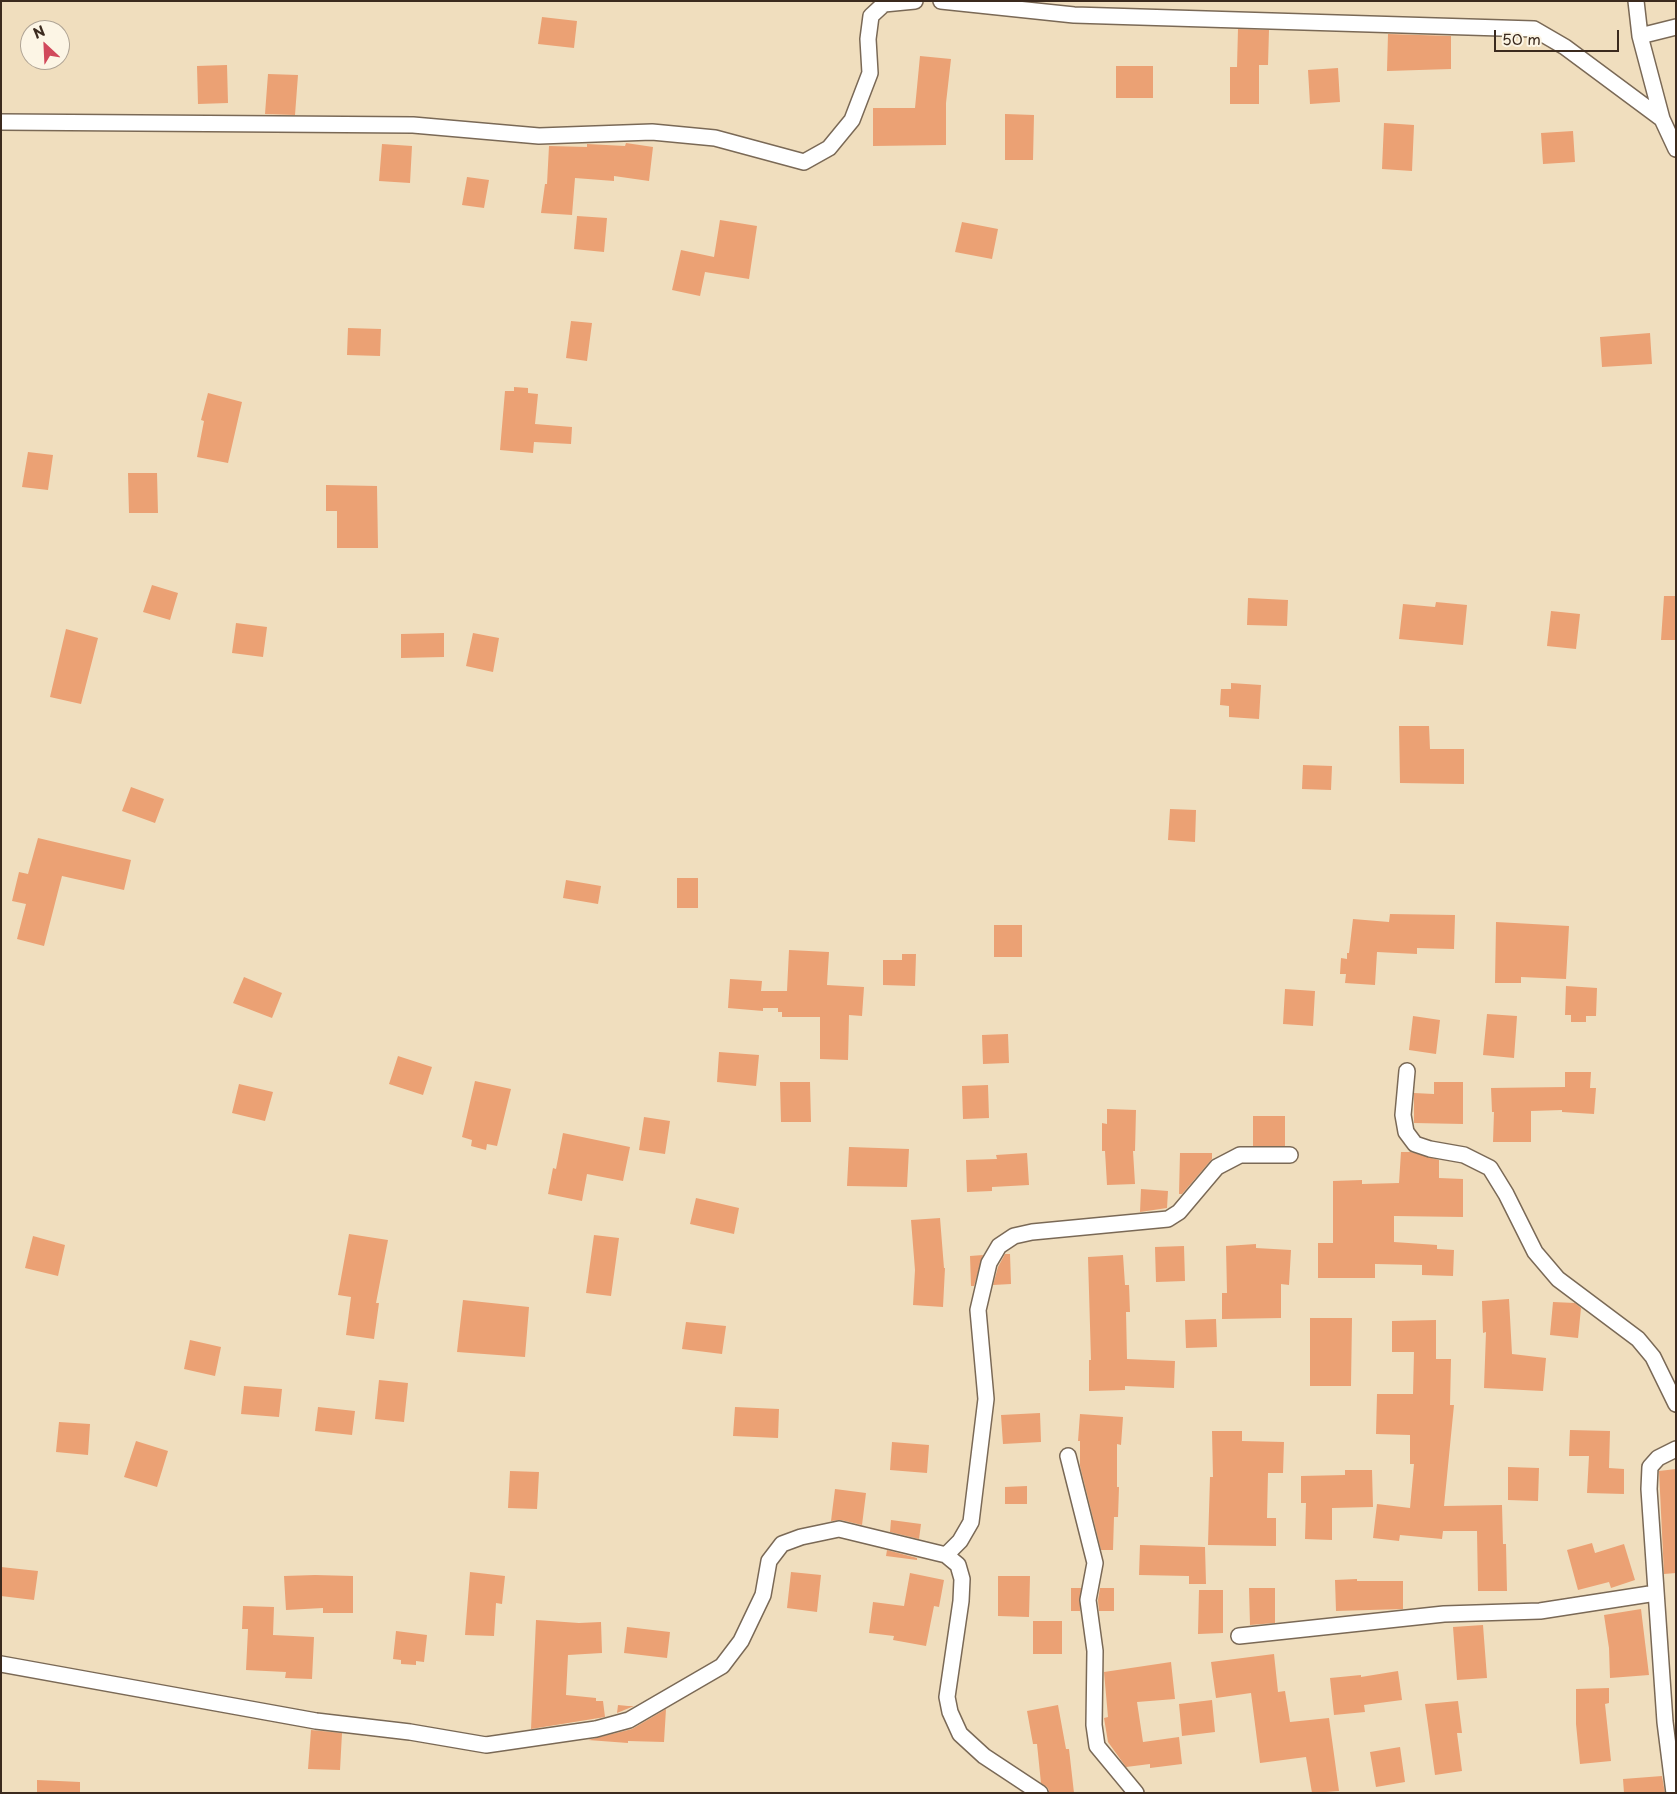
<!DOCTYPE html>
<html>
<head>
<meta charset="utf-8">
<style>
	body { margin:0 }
	#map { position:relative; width:1677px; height:1794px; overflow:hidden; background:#f0debe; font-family:"Playpen Sans",sans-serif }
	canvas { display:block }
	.frame { position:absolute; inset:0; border:2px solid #3b2a1e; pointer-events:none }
	.north { position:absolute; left:20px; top:20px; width:50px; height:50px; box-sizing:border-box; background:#fcf5e5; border:1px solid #afa495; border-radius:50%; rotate:335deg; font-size:14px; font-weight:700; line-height:20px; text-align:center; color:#3b2a1e }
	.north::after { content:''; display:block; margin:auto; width:18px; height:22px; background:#d1495b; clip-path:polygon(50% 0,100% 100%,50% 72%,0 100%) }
	.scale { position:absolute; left:1494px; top:30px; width:125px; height:22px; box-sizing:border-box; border:2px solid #3b2a1e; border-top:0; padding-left:6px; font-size:15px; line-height:18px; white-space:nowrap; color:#3b2a1e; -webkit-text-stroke:4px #fcf5e5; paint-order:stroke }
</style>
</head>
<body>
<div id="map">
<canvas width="1677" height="1794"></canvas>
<div class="frame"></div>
<div class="north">N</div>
<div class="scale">50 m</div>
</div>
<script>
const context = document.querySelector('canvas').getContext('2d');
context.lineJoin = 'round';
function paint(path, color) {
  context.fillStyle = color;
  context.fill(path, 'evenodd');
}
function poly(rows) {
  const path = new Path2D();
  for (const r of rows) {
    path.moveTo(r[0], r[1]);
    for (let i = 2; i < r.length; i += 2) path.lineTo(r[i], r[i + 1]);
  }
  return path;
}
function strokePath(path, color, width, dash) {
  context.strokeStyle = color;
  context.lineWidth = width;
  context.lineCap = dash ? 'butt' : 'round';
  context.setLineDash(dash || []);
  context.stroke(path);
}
paint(poly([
	[542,17,577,21,574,48,538,44],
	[1238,29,1269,30,1268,65,1259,65,1259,104,1230,104,1230,67,1237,67],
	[1388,34,1451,36,1451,69,1387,71],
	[920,56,951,59,946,103,946,145,873,146,873,108,915,108],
	[227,65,228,103,198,104,197,66],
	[1116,66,1153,66,1153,98,1116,98],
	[1338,68,1340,102,1310,104,1308,70],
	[268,74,298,75,295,115,265,114],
	[1005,114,1034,115,1033,160,1005,160],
	[1384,123,1414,125,1412,171,1382,169],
	[1573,131,1575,162,1543,164,1541,133],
	[626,143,653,147,649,181,614,176,614,181,575,178,572,215,541,213,545,184,547,184,549,146,587,147,587,144,625,146],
	[382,144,412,146,410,183,379,181],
	[467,177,489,180,484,208,462,205],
	[577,216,607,218,604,252,574,249],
	[720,220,757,226,749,279,705,272,700,296,672,290,681,250,714,257],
	[962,222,998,229,992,259,955,252],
	[571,321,592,323,587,361,566,358],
	[348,328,381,329,380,356,347,355],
	[1650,333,1652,364,1602,367,1600,337],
	[514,387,528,388,528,393,538,394,535,424,572,427,571,444,534,442,533,453,500,450,505,391,514,391],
	[208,393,242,402,228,463,197,457,204,421,201,420],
	[28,452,53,455,48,490,22,487],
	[128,473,157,473,158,513,129,513],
	[326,485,377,486,378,548,337,548,337,511,326,511],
	[152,585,178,593,170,620,143,612],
	[1664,596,1676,596,1676,640,1661,640],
	[1248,598,1288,600,1287,626,1247,625],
	[1436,602,1467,605,1463,645,1399,639,1403,604,1435,607],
	[1551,611,1580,614,1576,649,1547,646],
	[236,623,267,627,263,657,232,653],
	[66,629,98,638,81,704,50,697],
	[444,633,444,657,401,658,401,634],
	[473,633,499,638,493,672,466,666],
	[1231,683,1261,685,1259,719,1229,717,1229,706,1220,705,1221,689,1231,689],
	[1399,726,1429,726,1430,749,1464,749,1464,784,1400,783],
	[1303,765,1332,766,1331,790,1302,789],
	[131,787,164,799,155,823,122,811],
	[1170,809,1196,810,1195,842,1168,840],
	[38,838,131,860,124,890,62,876,44,946,17,939,26,904,12,901,19,872,28,874],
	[677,878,698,878,698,908,677,908],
	[566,880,601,886,598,904,563,898],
	[1390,914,1455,915,1454,949,1417,948,1417,954,1377,952,1375,985,1345,983,1346,974,1340,974,1341,958,1347,959,1347,953,1349,953,1353,919,1389,922],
	[1496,922,1569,926,1566,979,1521,977,1521,983,1495,983],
	[994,925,1022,925,1022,957,994,957],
	[789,950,829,952,827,985,864,987,862,1016,849,1015,848,1060,820,1059,820,1017,782,1017,782,1012,778,1012,778,1008,763,1008,763,1011,728,1008,730,979,762,981,761,991,787,991],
	[902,954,916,954,915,986,883,985,883,960,902,960],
	[244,977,282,993,272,1018,233,1003],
	[1566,986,1597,988,1596,1016,1586,1016,1586,1022,1571,1022,1571,1015,1565,1015],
	[1285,989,1315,991,1313,1026,1283,1024],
	[1487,1014,1517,1016,1514,1058,1483,1055],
	[1413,1016,1440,1020,1436,1054,1409,1050],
	[1008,1034,1009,1063,983,1064,982,1035],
	[719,1052,759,1055,756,1086,717,1082],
	[398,1056,432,1067,423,1095,389,1084],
	[1565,1072,1591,1072,1590,1088,1596,1088,1594,1114,1562,1112,1562,1110,1531,1111,1531,1142,1493,1142,1494,1112,1492,1112,1491,1088,1565,1087],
	[475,1081,511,1089,497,1146,487,1144,486,1150,471,1146,472,1140,462,1137],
	[780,1082,810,1082,811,1122,781,1122],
	[1434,1082,1463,1082,1463,1124,1414,1123,1414,1093,1434,1094],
	[239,1084,273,1092,265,1121,232,1113],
	[988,1085,989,1118,963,1119,962,1086],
	[1107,1109,1136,1110,1135,1151,1133,1151,1135,1184,1107,1185,1105,1151,1102,1151,1102,1123,1107,1124],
	[1253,1116,1285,1116,1285,1146,1253,1146],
	[644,1117,670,1121,665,1154,639,1150],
	[563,1133,630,1147,623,1181,587,1174,582,1201,548,1194,553,1168,556,1169],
	[849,1147,909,1149,907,1187,847,1186],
	[1401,1152,1411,1152,1439,1160,1439,1178,1463,1179,1463,1217,1394,1216,1394,1242,1437,1245,1437,1249,1454,1250,1453,1276,1422,1275,1422,1265,1375,1264,1375,1278,1318,1278,1318,1243,1333,1243,1333,1181,1362,1180,1362,1184,1399,1183],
	[1027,1153,1029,1185,992,1187,992,1191,967,1192,966,1160,997,1159,996,1155],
	[1180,1153,1212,1153,1212,1159,1182,1194,1179,1194],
	[1141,1189,1168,1191,1167,1208,1140,1212],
	[696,1198,739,1208,734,1234,690,1224],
	[940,1218,944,1268,945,1268,943,1307,913,1305,915,1270,911,1220],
	[349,1234,388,1240,376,1303,379,1303,374,1339,346,1335,351,1297,338,1295],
	[594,1235,619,1238,611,1296,586,1293],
	[33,1236,65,1245,58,1276,25,1268],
	[1256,1244,1256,1248,1291,1250,1289,1285,1281,1284,1281,1318,1222,1319,1222,1293,1227,1293,1226,1246],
	[1184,1246,1185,1281,1156,1282,1155,1247],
	[1005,1254,1010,1254,1011,1284,993,1285,998,1267],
	[983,1255,974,1286,971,1286,970,1256],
	[1123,1255,1125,1285,1129,1285,1130,1312,1126,1312,1127,1359,1175,1361,1174,1388,1125,1386,1125,1390,1089,1391,1089,1360,1091,1360,1088,1257],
	[1509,1299,1512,1354,1546,1358,1543,1391,1484,1388,1486,1332,1483,1333,1482,1301],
	[463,1300,529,1307,525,1357,457,1352],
	[1553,1302,1575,1303,1581,1308,1578,1338,1550,1335],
	[1310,1318,1352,1318,1351,1386,1310,1386],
	[1216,1319,1217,1347,1186,1348,1185,1320],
	[1436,1320,1436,1359,1451,1359,1450,1405,1454,1405,1444,1506,1502,1505,1503,1544,1506,1544,1507,1591,1478,1591,1477,1531,1443,1531,1442,1539,1400,1535,1399,1541,1373,1538,1377,1504,1410,1508,1414,1464,1410,1464,1410,1435,1376,1434,1377,1394,1413,1394,1414,1352,1392,1352,1392,1321],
	[686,1322,726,1326,722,1354,682,1349],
	[190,1340,221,1347,215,1376,184,1369],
	[379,1380,408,1383,404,1422,375,1419],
	[244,1386,282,1389,279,1417,241,1414],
	[318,1407,355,1411,352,1435,315,1431],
	[735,1407,779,1409,778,1438,733,1436],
	[1040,1413,1041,1442,1003,1444,1001,1415],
	[1080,1414,1123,1417,1121,1445,1117,1444,1117,1487,1119,1487,1118,1517,1114,1517,1113,1550,1101,1550,1080,1466,1080,1441,1078,1441],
	[59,1422,90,1424,88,1455,56,1452],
	[1570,1430,1610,1431,1609,1468,1624,1469,1624,1494,1587,1493,1589,1456,1569,1456],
	[1212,1431,1242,1431,1242,1441,1284,1442,1283,1473,1268,1473,1267,1518,1276,1518,1276,1546,1208,1545,1210,1477,1213,1477],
	[136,1441,168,1451,157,1487,124,1477],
	[892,1442,929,1445,927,1473,890,1470],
	[1508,1467,1539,1468,1538,1501,1508,1500],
	[1676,1469,1676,1573,1664,1574,1659,1471],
	[1345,1470,1372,1470,1373,1507,1332,1508,1332,1540,1305,1539,1306,1503,1301,1503,1301,1476,1345,1475],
	[510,1471,539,1472,537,1509,508,1508],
	[1027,1486,1027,1504,1005,1504,1005,1487],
	[835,1489,866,1493,862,1525,841,1520,831,1521],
	[891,1520,921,1524,919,1539,890,1532],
	[1592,1543,1595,1553,1624,1544,1635,1580,1611,1588,1609,1582,1578,1590,1567,1550],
	[1140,1545,1205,1547,1206,1584,1189,1584,1189,1576,1139,1575],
	[887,1550,917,1558,917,1560,886,1556],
	[1,1567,38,1571,34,1600,1,1596],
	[470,1572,505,1576,502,1604,496,1603,494,1636,465,1635],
	[791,1572,821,1575,817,1612,787,1608],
	[910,1573,944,1580,939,1607,934,1606,926,1646,893,1640,894,1636,869,1633,873,1602,904,1606],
	[315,1575,353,1576,353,1613,323,1613,323,1608,286,1610,284,1576],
	[998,1576,1030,1576,1029,1617,998,1616],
	[1357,1579,1357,1581,1403,1581,1403,1609,1336,1611,1335,1580],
	[1071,1588,1081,1588,1080,1611,1071,1611],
	[1100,1588,1114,1588,1114,1611,1099,1611,1098,1600],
	[1249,1588,1275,1588,1275,1623,1250,1625],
	[1199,1590,1223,1590,1223,1633,1198,1634],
	[243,1606,274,1607,273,1635,314,1637,312,1679,285,1678,286,1672,246,1670,248,1629,242,1629],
	[1641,1609,1649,1675,1610,1678,1609,1648,1604,1615],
	[536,1620,579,1623,601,1622,602,1653,568,1655,566,1695,596,1698,596,1701,603,1701,605,1717,531,1729],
	[1033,1621,1062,1621,1062,1654,1033,1654],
	[1483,1625,1487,1678,1457,1680,1453,1627],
	[627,1627,670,1632,667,1658,624,1653],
	[396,1631,427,1635,424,1662,416,1661,416,1665,401,1664,401,1660,393,1659],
	[1274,1654,1278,1692,1285,1691,1290,1722,1329,1718,1339,1791,1312,1793,1306,1757,1260,1763,1251,1693,1216,1698,1211,1662],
	[1171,1662,1175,1699,1137,1702,1143,1742,1179,1737,1182,1764,1150,1768,1150,1764,1126,1767,1108,1742,1104,1718,1108,1717,1104,1672],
	[1398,1671,1402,1700,1364,1705,1365,1712,1334,1715,1330,1678,1361,1675,1361,1677],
	[1609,1688,1609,1703,1605,1704,1611,1761,1580,1764,1576,1724,1576,1689],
	[1212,1700,1215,1732,1182,1736,1179,1704],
	[1458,1701,1462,1733,1457,1733,1462,1771,1435,1775,1425,1704],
	[618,1705,628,1706,634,1706,617,1713],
	[1058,1705,1066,1749,1069,1749,1074,1793,1049,1793,1048,1788,1041,1783,1037,1744,1033,1744,1027,1711],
	[666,1709,664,1742,628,1741,628,1743,588,1740,632,1729],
	[311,1730,342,1733,340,1770,308,1769],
	[1400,1747,1405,1782,1376,1787,1370,1752],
	[1662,1776,1665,1793,1624,1793,1623,1779],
	[37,1780,80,1782,80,1793,37,1793]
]), '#eba174');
const minor = poly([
	[941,1,1074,15,1534,29,1565,47,1662,119],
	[1636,1,1640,36,1662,119,1676,149],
	[1640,36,1676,27],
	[1,122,413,125,539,136,652,132,715,138,804,162,829,148,852,120,870,73,868,39,871,16,884,4,915,1],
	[1407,1071,1403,1115,1406,1132,1415,1144,1430,1149,1464,1155,1490,1168,1506,1194,1535,1252,1558,1279,1638,1339,1653,1357,1676,1404],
	[1068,1456,1095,1563,1088,1600,1095,1651,1094,1725,1097,1746,1136,1793],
	[946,1555,960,1541,971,1522,986,1399,978,1310,989,1263,999,1246,1014,1236,1032,1232,1168,1219,1179,1212,1217,1167,1240,1155,1290,1155],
	[1239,1636,1444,1614,1540,1611,1656,1593],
	[1,1664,316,1721,410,1732,486,1745,596,1729,629,1720,722,1666,741,1641,763,1595,769,1561,782,1544,801,1537,839,1529,946,1555,958,1565,962,1579,961,1601,947,1697,950,1712,960,1734,984,1756,1040,1793],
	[1674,1793,1665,1722,1649,1489,1650,1467,1658,1458,1676,1449]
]);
strokePath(minor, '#7a6956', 18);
strokePath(minor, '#fff', 15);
</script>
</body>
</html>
